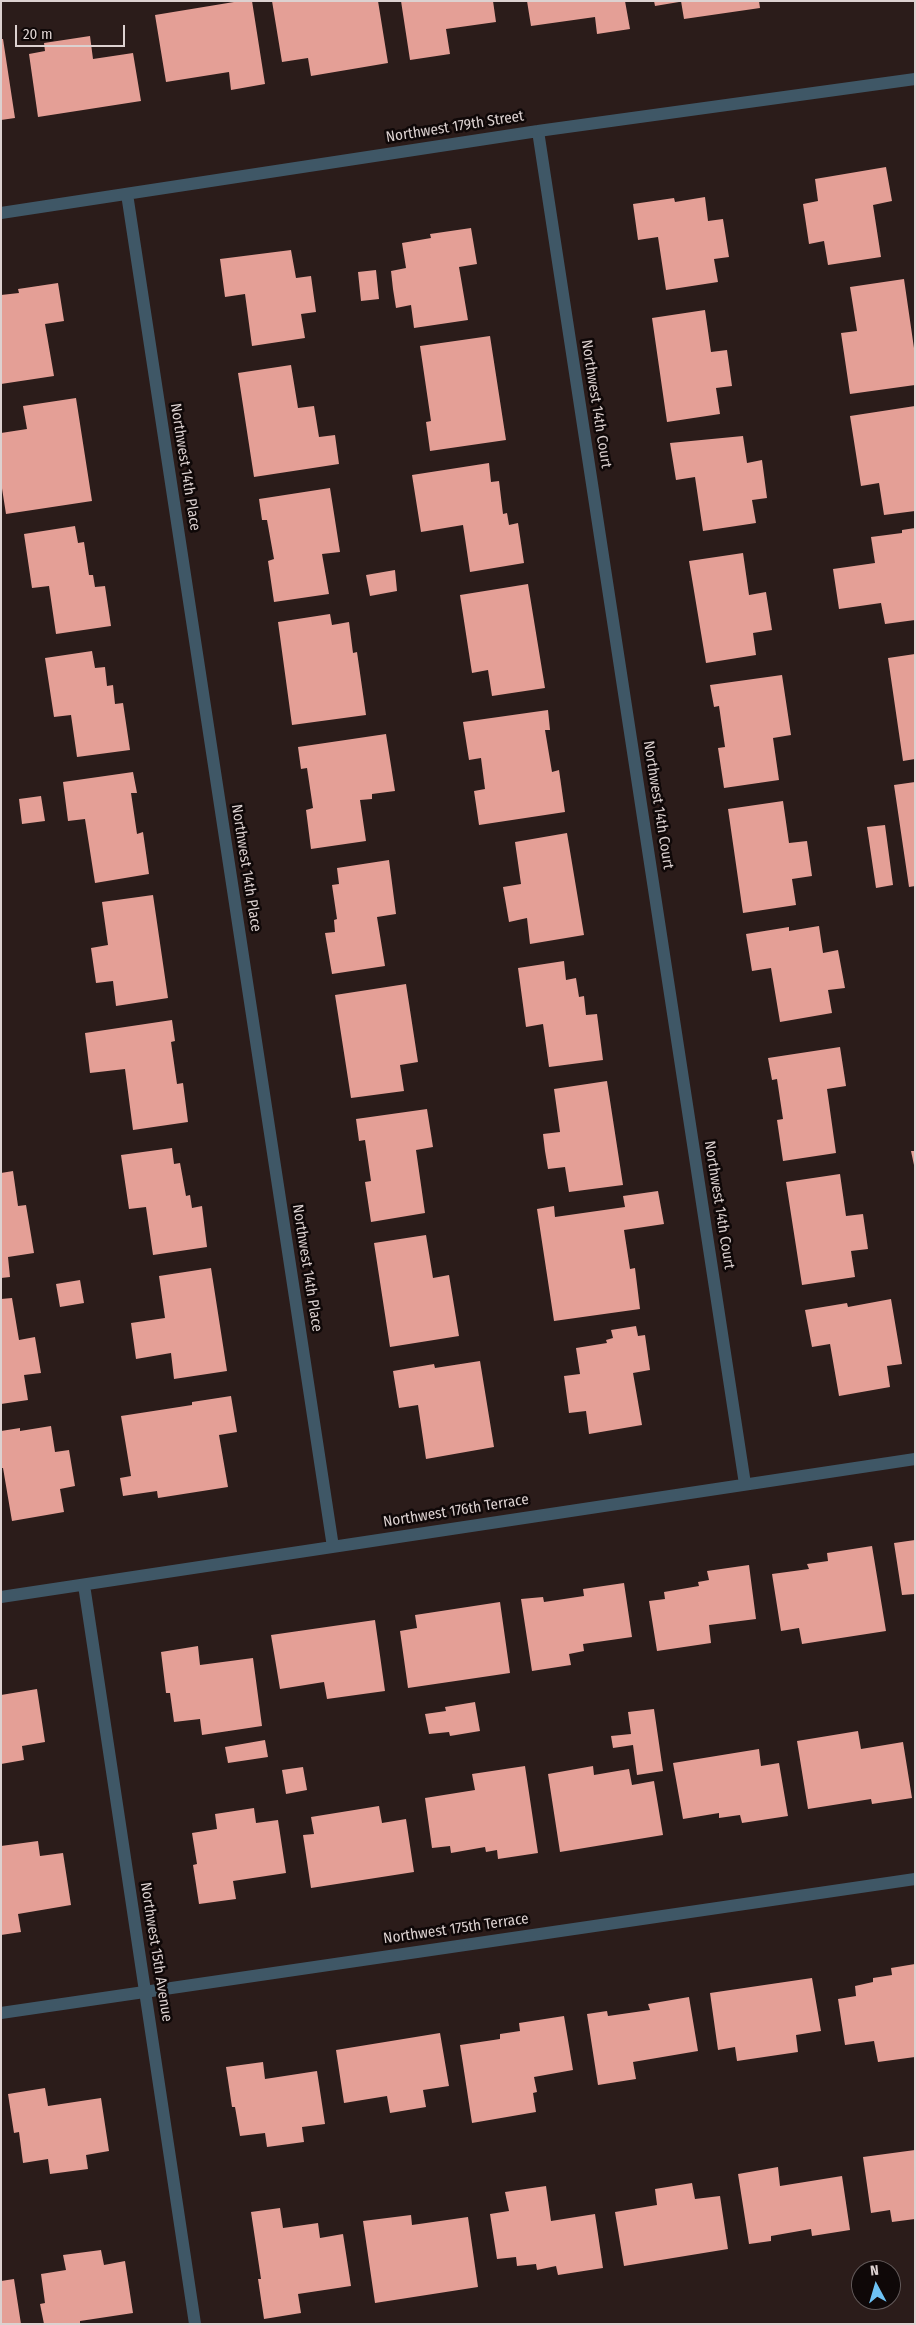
<!DOCTYPE html>
<html>
<head>
<meta charset="utf-8">
<style>
	body { margin:0 }
	#map { position:relative; width:916px; height:2325px; overflow:hidden; background:#2b1c1a; font-family:"Fira Sans Condensed",sans-serif }
	canvas { display:block }
	.frame { position:absolute; inset:0; border:2px solid #dcd1d0; pointer-events:none }
	.north { position:absolute; left:851px; top:2260px; width:50px; height:50px; box-sizing:border-box; background:#0f0808; border:1px solid #615858; border-radius:50%; rotate:354deg; font-size:14px; font-weight:700; line-height:20px; text-align:center; color:#dcd1d0 }
	.north::after { content:''; display:block; margin:auto; width:18px; height:22px; background:#6ec2f4; clip-path:polygon(50% 0,100% 100%,50% 72%,0 100%) }
	.scale { position:absolute; left:15px; top:25px; width:110px; height:22px; box-sizing:border-box; border:2px solid #dcd1d0; border-top:0; padding-left:6px; font-size:15px; line-height:18px; white-space:nowrap; color:#dcd1d0; -webkit-text-stroke:4px #0f0808; paint-order:stroke }
</style>
</head>
<body>
<div id="map">
<canvas width="916" height="2325"></canvas>
<div class="frame"></div>
<div class="north">N</div>
<div class="scale">20 m</div>
</div>
<script>
const context = document.querySelector('canvas').getContext('2d');
context.lineJoin = 'round';
function paint(path, color) {
  context.fillStyle = color;
  context.fill(path, 'evenodd');
}
function poly(rows) {
  const path = new Path2D();
  for (const r of rows) {
    path.moveTo(r[0], r[1]);
    for (let i = 2; i < r.length; i += 2) path.lineTo(r[i], r[i + 1]);
  }
  return path;
}
function strokePath(path, color, width, dash) {
  context.strokeStyle = color;
  context.lineWidth = width;
  context.lineCap = dash ? 'butt' : 'round';
  context.setLineDash(dash || []);
  context.stroke(path);
}
function write(font, color, halo, rows, align = 'center') {
  context.font = font + ' "Fira Sans Condensed",sans-serif';
  context.lineWidth = 5;
  context.setLineDash([]);
  context.textBaseline = 'middle';
  context.strokeStyle = halo;
  context.fillStyle = color;
  for (const [text, x, y, turn = 0] of rows) {
    context.save();
    context.translate(x, y);
    context.rotate((+turn || 0) * Math.PI / 180);
    context.textAlign = isNaN(turn) ? turn : align;
    if (halo) context.strokeText(text, 0, 0);
    context.fillText(text, 0, 0);
    context.restore();
  }
}
paint(poly([
	[240,1,252,1,265,84,231,90,229,72,166,82,155,15],
	[272,1,378,1,388,63,311,76,308,58,282,62],
	[401,1,493,1,496,22,446,29,450,54,410,60],
	[527,1,625,1,630,29,597,34,595,17,531,26],
	[654,1,679,1,679,2,655,6],
	[681,1,759,1,760,8,684,19],
	[90,36,93,59,133,53,141,101,38,117,29,54,45,51,44,43],
	[1,39,3,39,15,118,1,120],
	[886,167,892,201,873,205,881,257,828,265,824,241,809,244,803,204,818,201,815,179],
	[705,197,708,221,723,219,729,257,714,259,718,282,666,290,658,237,638,240,633,204,674,198,675,202],
	[471,228,477,264,459,267,468,320,414,328,411,305,396,308,393,289,391,271,406,268,402,243,431,238,430,234],
	[291,250,296,278,311,276,316,312,301,314,305,338,252,346,245,294,225,297,220,259],
	[376,270,379,299,361,301,358,272],
	[904,279,915,355,915,385,850,394,841,333,857,331,850,287],
	[58,283,64,321,45,324,54,376,1,384,1,295,19,293,18,289],
	[705,310,711,352,727,350,732,386,716,388,720,414,667,422,652,318],
	[490,336,506,440,430,451,426,422,431,421,420,346],
	[291,365,298,408,314,406,319,437,335,435,339,464,254,477,238,373],
	[76,398,92,501,6,514,1,482,1,433,27,429,23,406],
	[915,406,915,511,884,515,879,483,861,486,850,416],
	[743,436,747,463,762,460,767,498,752,500,756,523,703,531,695,477,676,480,670,443],
	[489,463,491,482,499,481,503,514,507,513,509,525,518,523,524,563,470,572,463,525,421,532,412,475],
	[330,488,340,552,322,554,329,594,274,602,268,561,274,559,267,520,262,520,259,499],
	[75,526,78,543,84,542,89,575,93,575,95,587,105,586,111,626,56,634,49,586,32,588,24,534],
	[915,528,915,620,885,624,881,603,839,609,833,569,875,563,871,537,902,533,902,530],
	[743,553,749,595,766,592,772,630,753,633,756,655,706,663,689,561],
	[395,570,397,591,370,596,366,575],
	[528,584,545,688,492,696,488,670,472,673,460,595],
	[330,614,332,625,349,622,353,653,357,652,366,715,292,725,278,622],
	[92,651,95,668,105,667,107,686,113,685,115,704,123,703,130,750,77,757,71,715,54,717,45,658],
	[915,654,915,759,903,761,888,658],
	[782,675,791,735,773,738,779,780,724,788,718,748,725,747,719,706,714,707,710,685],
	[548,710,550,730,545,730,552,772,559,770,565,812,479,825,474,791,485,789,481,758,469,760,463,722],
	[386,734,395,791,372,794,372,799,360,800,366,841,311,849,306,810,313,808,307,768,301,769,298,747],
	[133,772,137,793,131,793,137,834,143,832,149,874,95,883,85,819,68,821,63,782],
	[915,782,915,886,909,887,894,785],
	[41,796,45,821,22,824,19,799],
	[783,801,789,843,807,841,812,876,792,879,796,905,743,913,728,809],
	[885,825,893,885,876,888,867,827],
	[567,833,584,935,530,944,527,918,509,922,503,887,521,884,515,842],
	[389,860,396,914,377,917,385,966,332,974,325,933,335,932,334,920,337,919,332,885,339,884,337,868],
	[153,895,168,998,116,1006,113,981,96,983,91,948,108,945,102,902],
	[819,926,823,953,838,950,845,988,828,990,832,1013,780,1022,771,968,752,971,746,934,789,927,789,931],
	[564,961,566,980,576,978,579,997,584,996,586,1015,597,1014,603,1060,549,1067,543,1024,526,1027,518,968],
	[406,984,418,1062,400,1065,404,1091,351,1098,335,995],
	[172,1020,175,1041,171,1042,177,1084,183,1083,188,1122,133,1130,125,1069,90,1073,85,1033],
	[840,1047,846,1086,827,1089,836,1153,783,1161,777,1120,783,1119,777,1079,772,1080,768,1058],
	[607,1081,623,1185,569,1192,565,1167,548,1169,545,1151,543,1134,560,1132,554,1089],
	[427,1109,433,1147,416,1150,425,1213,371,1222,365,1182,371,1181,365,1140,359,1141,356,1119],
	[172,1148,174,1164,180,1163,186,1196,190,1195,192,1208,202,1206,207,1247,153,1255,146,1207,129,1209,121,1155],
	[911,1151,915,1151,915,1165,914,1165],
	[13,1171,18,1206,26,1205,34,1253,8,1257,10,1277,1,1278,1,1173],
	[840,1174,846,1216,863,1214,868,1249,851,1251,855,1277,802,1285,786,1182],
	[658,1191,664,1224,624,1230,630,1269,635,1268,640,1309,554,1321,537,1209,554,1206,555,1217,625,1207,623,1196],
	[426,1235,433,1278,449,1275,459,1336,390,1347,374,1243],
	[211,1268,227,1371,174,1379,171,1353,136,1359,131,1323,165,1318,159,1276],
	[80,1280,84,1303,60,1307,56,1284],
	[12,1298,19,1340,35,1337,41,1373,24,1375,28,1400,1,1404,1,1299],
	[891,1299,902,1364,887,1366,890,1387,839,1396,830,1344,812,1347,805,1310,847,1303,848,1307],
	[636,1326,638,1336,645,1335,650,1370,633,1373,642,1425,589,1434,586,1411,569,1413,564,1376,580,1374,576,1348,607,1343,606,1340,613,1338,611,1330],
	[480,1361,494,1447,426,1459,418,1405,399,1408,393,1371,434,1364,435,1368],
	[231,1396,237,1432,219,1435,228,1487,158,1498,157,1491,123,1496,120,1478,131,1476,121,1416,192,1405,192,1402],
	[51,1426,55,1452,69,1450,75,1486,60,1489,64,1512,12,1521,3,1468,1,1468,1,1431,20,1428,20,1431],
	[915,1540,915,1594,902,1595,894,1543],
	[872,1546,886,1631,802,1644,799,1628,781,1631,772,1574,809,1569,807,1564,828,1561,827,1553],
	[749,1565,756,1619,709,1625,711,1643,657,1651,649,1601,665,1599,664,1592,699,1586,698,1582,709,1580,707,1571],
	[624,1583,632,1637,583,1644,584,1651,569,1654,571,1665,532,1671,521,1599,543,1597,544,1602,584,1596,583,1589],
	[500,1602,510,1673,408,1688,400,1631,417,1628,415,1615],
	[375,1620,385,1691,327,1699,324,1682,280,1689,271,1635],
	[198,1646,200,1665,253,1658,262,1726,202,1735,200,1719,174,1722,170,1693,166,1693,161,1652],
	[37,1689,45,1742,22,1746,24,1760,1,1764,1,1695],
	[475,1702,480,1731,450,1736,449,1732,429,1734,425,1714,446,1711,445,1707],
	[654,1709,663,1771,637,1775,633,1745,613,1748,611,1736,631,1734,628,1712],
	[858,1731,861,1749,903,1742,912,1798,872,1804,871,1799,808,1809,797,1741],
	[265,1740,268,1757,228,1763,225,1747],
	[759,1749,761,1766,779,1763,788,1816,742,1823,740,1815,719,1818,719,1813,683,1819,673,1763],
	[525,1766,538,1853,498,1859,497,1850,486,1852,485,1847,451,1853,450,1846,432,1848,425,1798,475,1790,472,1774],
	[593,1766,594,1775,629,1769,632,1785,654,1781,663,1835,560,1852,548,1774],
	[303,1767,307,1790,286,1794,282,1770],
	[379,1806,382,1823,406,1819,414,1872,311,1888,303,1835,314,1834,311,1817],
	[254,1808,256,1823,278,1820,286,1873,233,1881,236,1899,199,1904,193,1865,197,1864,192,1833,217,1829,215,1814],
	[38,1841,40,1856,63,1853,71,1905,18,1914,21,1932,1,1935,1,1846],
	[915,1964,915,2057,878,2062,874,2041,845,2045,838,1999,856,1996,855,1986,873,1982,873,1978,892,1975,891,1968],
	[812,1978,821,2031,796,2035,798,2052,737,2061,735,2047,718,2050,710,1993],
	[689,1997,698,2051,633,2062,636,2079,598,2085,587,2014,607,2011,608,2016,650,2010,648,2004],
	[564,2016,573,2070,534,2077,537,2092,533,2093,536,2112,472,2123,460,2045,500,2039,500,2034,520,2031,519,2023],
	[440,2033,449,2086,423,2090,426,2107,390,2113,387,2096,344,2103,336,2050],
	[263,2062,265,2079,317,2071,325,2124,302,2127,304,2142,267,2147,265,2133,240,2136,235,2107,232,2107,226,2067],
	[45,2088,48,2106,101,2098,109,2151,86,2155,88,2169,50,2174,48,2159,23,2163,19,2132,14,2133,8,2094],
	[915,2150,915,2219,892,2222,890,2210,871,2213,863,2157],
	[778,2167,780,2186,842,2176,850,2230,812,2236,811,2229,771,2236,771,2241,749,2244,738,2174],
	[692,2183,695,2199,720,2196,728,2249,624,2266,615,2212,657,2205,655,2189],
	[546,2186,551,2221,595,2214,603,2268,558,2275,556,2266,537,2270,536,2264,517,2266,516,2257,497,2259,490,2214,509,2211,505,2192],
	[280,2208,283,2228,318,2223,320,2238,343,2234,351,2286,298,2294,301,2313,264,2319,258,2279,261,2279,251,2212],
	[411,2215,412,2225,468,2217,478,2287,375,2303,363,2221],
	[101,2250,104,2265,125,2261,133,2313,80,2321,80,2324,44,2324,40,2304,45,2303,41,2274,66,2270,63,2255],
	[14,2279,21,2324,1,2324,1,2281]
]), '#e49f96');
strokePath(poly([
	[538,131,745,1484],
	[127,194,333,1547],
	[1,213,538,131,915,79],
	[84,1585,195,2324],
	[1,1597,915,1459],
	[1,2013,915,1879]
]), '#3f5766', 12);
write('15px', '#dcd1d0', '#0f0808', [
	["Northwest 179th Street",455,127,-9],
	["Northwest 14th Court",596,404,81],
	["Northwest 14th Place",185,467,81],
	["Northwest 14th Court",658,805,81],
	["Northwest 14th Place",246,868,81],
	["Northwest 14th Court",719,1205,81],
	["Northwest 14th Place",307,1268,81],
	["Northwest 176th Terrace",456,1511,-9],
	["Northwest 175th Terrace",456,1929,-8],
	["Northwest 15th Avenue",156,1952,81]
]);
</script>
</body>
</html>
